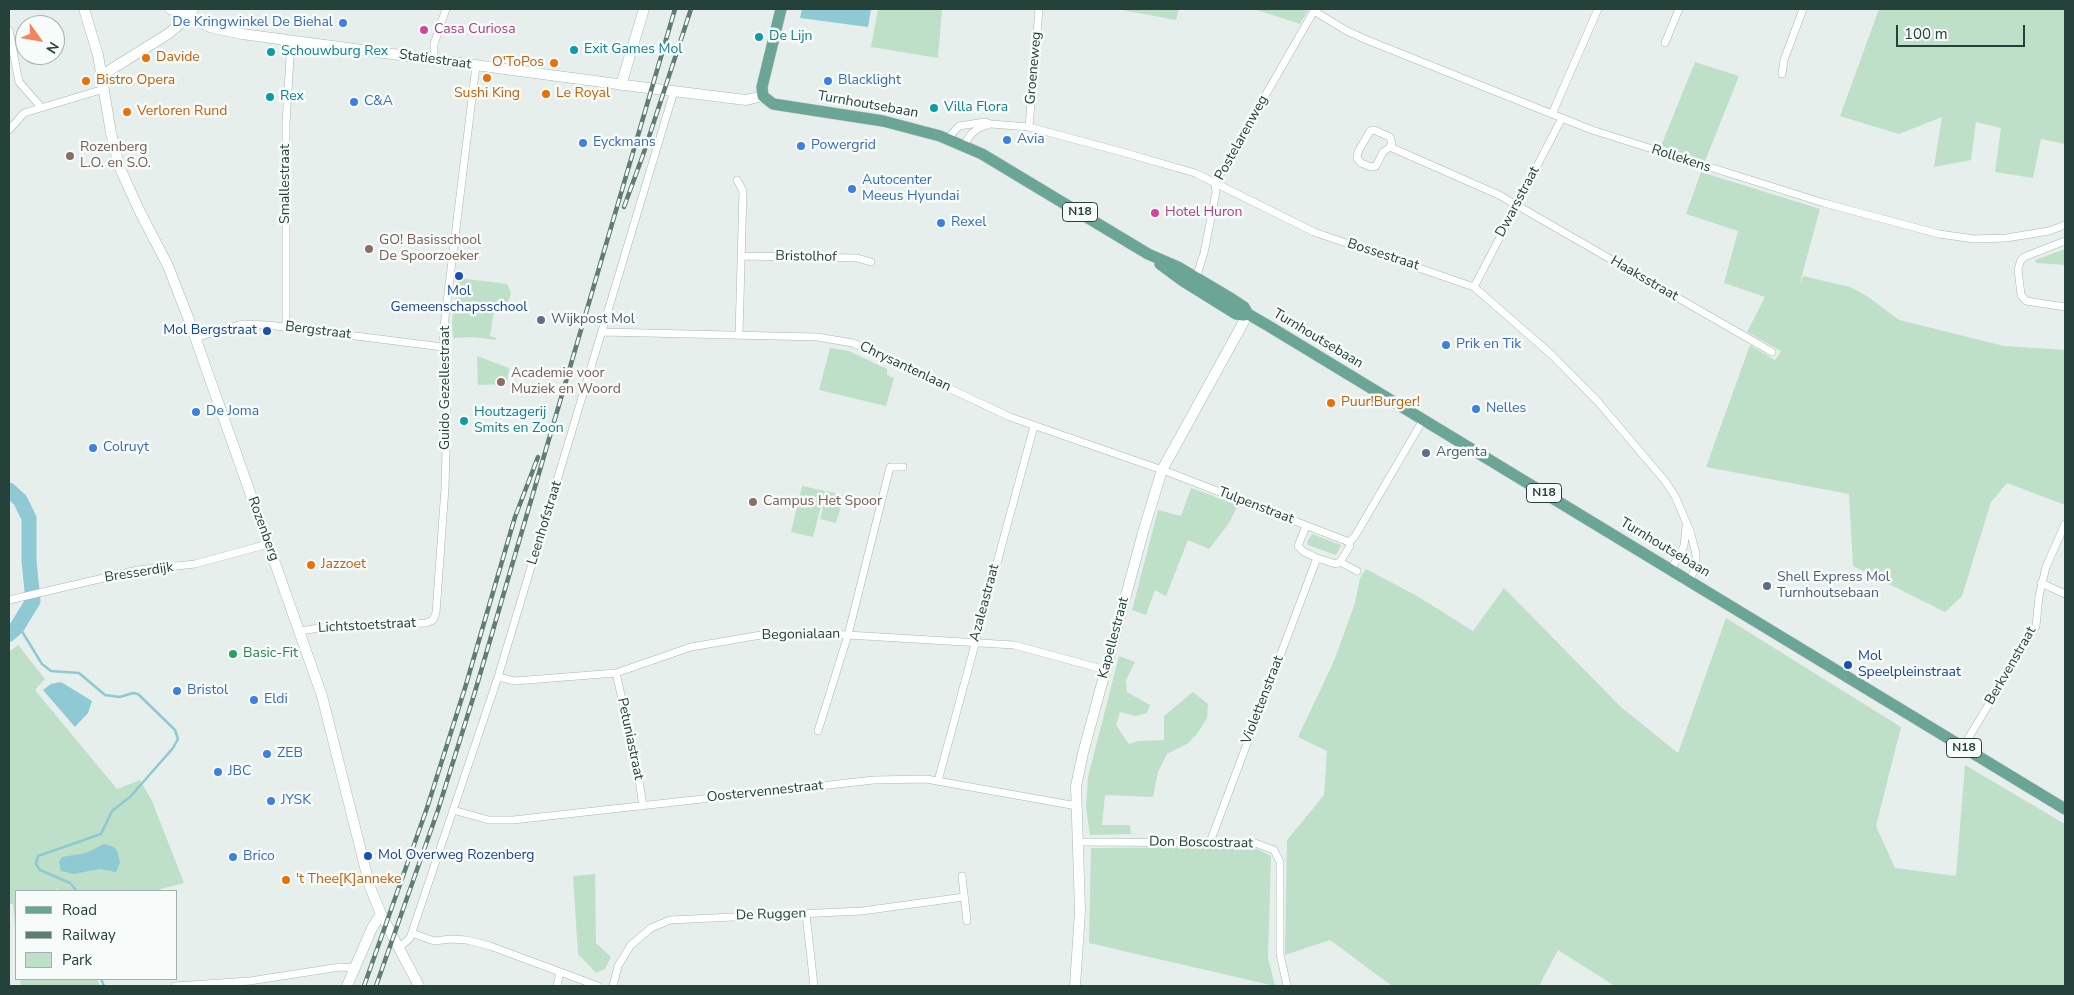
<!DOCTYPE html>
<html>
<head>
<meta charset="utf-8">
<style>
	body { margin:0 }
	#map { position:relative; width:2074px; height:995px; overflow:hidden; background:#e6efeb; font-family:"Nunito Sans",sans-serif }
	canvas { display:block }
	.frame { position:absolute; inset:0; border:10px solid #24423a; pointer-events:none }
	.legend { position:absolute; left:15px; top:890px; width:162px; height:90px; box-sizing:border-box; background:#f7fbf9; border:1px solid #a3b1ad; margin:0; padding:6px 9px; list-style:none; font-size:15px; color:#24423a }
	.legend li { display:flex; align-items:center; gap:10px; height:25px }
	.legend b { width:25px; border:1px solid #a3b1ad }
	.north { position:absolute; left:15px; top:15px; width:50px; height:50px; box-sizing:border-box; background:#f7fbf9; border:1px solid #a3b1ad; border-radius:50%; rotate:122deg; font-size:14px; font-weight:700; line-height:20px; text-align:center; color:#24423a }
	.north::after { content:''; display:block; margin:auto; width:18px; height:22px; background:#f4845f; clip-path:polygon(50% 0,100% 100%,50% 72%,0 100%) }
	.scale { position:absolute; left:1896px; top:25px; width:129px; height:22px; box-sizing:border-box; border:2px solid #24423a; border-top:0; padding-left:6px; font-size:15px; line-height:18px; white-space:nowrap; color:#24423a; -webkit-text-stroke:4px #f7fbf9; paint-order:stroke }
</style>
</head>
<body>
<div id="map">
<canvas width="2074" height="995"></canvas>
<div class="frame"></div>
<ul class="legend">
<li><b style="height:6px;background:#6aa596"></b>Road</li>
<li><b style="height:6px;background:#5f7d75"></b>Railway</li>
<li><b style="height:14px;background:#bfe0c8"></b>Park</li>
</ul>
<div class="north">N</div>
<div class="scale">100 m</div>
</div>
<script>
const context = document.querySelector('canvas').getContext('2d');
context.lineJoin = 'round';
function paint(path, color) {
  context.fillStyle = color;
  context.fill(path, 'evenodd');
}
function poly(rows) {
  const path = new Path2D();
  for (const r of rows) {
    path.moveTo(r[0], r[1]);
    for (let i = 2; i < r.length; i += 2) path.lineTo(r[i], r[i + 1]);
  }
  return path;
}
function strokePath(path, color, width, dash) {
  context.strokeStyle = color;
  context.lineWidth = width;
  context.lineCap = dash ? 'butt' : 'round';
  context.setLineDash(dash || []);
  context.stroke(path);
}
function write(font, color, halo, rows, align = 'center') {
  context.font = font + ' "Nunito Sans",sans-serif';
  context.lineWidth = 5;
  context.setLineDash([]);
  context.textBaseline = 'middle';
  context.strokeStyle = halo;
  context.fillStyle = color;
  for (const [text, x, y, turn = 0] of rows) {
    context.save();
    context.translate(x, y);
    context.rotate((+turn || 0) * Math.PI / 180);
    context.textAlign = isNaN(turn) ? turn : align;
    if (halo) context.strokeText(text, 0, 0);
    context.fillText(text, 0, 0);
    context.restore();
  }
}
paint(poly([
	[878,9,942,9,938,58,871,47],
	[1117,9,1179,9,1176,20],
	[1254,9,1309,9,1300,24],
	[1879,9,2065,9,2065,144,2041,139,2033,178,1995,172,2001,128,1976,122,1971,160,1934,167,1942,117,1899,134,1840,116],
	[1695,62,1739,76,1705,161,1661,146],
	[1701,172,1820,209,1799,286,1803,276,1850,287,1867,296,1899,320,2004,346,2065,350,2065,505,2007,483,1991,502,1962,596,1945,612,1853,566,1849,494,1706,467,1750,345,1775,360,1781,351,1747,332,1765,297,1724,283,1738,231,1686,214],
	[2065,249,2065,265,2036,263,2035,260],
	[458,278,507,284,509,288,511,293,506,307,494,310,490,336,497,338,495,340,474,337,453,338,452,322],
	[830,348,849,351,887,369,887,375,894,378,886,406,819,390],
	[477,356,509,368,507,384,478,385],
	[802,486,825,491,813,537,791,532],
	[1191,488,1238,505,1229,523,1209,549,1188,540,1166,596,1155,590,1146,615,1132,610,1158,510,1181,516],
	[827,491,844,496,836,523,820,519],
	[1312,534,1341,545,1336,555,1308,545,1307,542],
	[1366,569,1417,596,1473,631,1504,588,1621,707,1678,753,1726,618,1901,727,1876,826,1895,868,1956,876,1965,765,2065,824,2065,986,1615,986,1558,950,1539,986,1392,986,1330,940,1285,955,1287,840,1324,795,1327,751,1298,737,1334,661,1355,603,1360,578],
	[18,645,45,679,35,690,117,789,140,780,152,801,184,883,161,889,159,891,61,891,55,888,57,891,16,891,16,935,13,904,9,904,9,652],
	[1119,656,1135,662,1126,680,1127,692,1150,705,1147,713,1135,716,1120,712,1116,725,1129,744,1138,741,1164,740,1164,716,1193,692,1208,704,1207,718,1197,734,1187,744,1167,754,1158,772,1153,797,1105,795,1102,825,1130,825,1131,834,1090,835,1086,808,1088,777],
	[1253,847,1271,856,1268,958,1275,986,1089,943,1091,848],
	[595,874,596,943,611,957,605,969,596,973,578,954,573,876],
	[20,979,97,979,100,986,21,986]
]), '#bfe0c8');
paint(poly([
	[802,9,871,9,868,27,800,18],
	[61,682,92,701,88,713,75,727,43,690,51,684],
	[104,844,114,847,117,851,120,862,116,872,100,869,74,874,61,871,59,862,62,857,86,853]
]), '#8ec9d4');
strokePath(poly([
	[18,625,42,664,51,671,79,673,105,695,120,697,133,693,138,694,175,730,178,739,173,748,130,797,112,811,101,834,38,856,36,864,40,870,70,883,77,891],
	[101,979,104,986]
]), '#8ec9d4', 2.5);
strokePath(poly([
	[9,490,20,500,29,518,29,561,33,601,17,627,9,634]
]), '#8ec9d4', 15);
const street = poly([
	[1314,11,1347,31,1367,40,1592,130,1824,203,1939,234,1974,239,2006,238,2049,231,2065,225],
	[9,30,19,82,41,107],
	[1665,43,1679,9],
	[434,60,434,44,446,9],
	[1782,74,1784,60,1803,9],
	[1552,114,1598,9],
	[1029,127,1039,9],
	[9,130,24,113,104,89],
	[947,139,959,126,985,122,991,124,1029,127,1122,152,1195,173,1314,232,1474,287,1552,355,1599,403,1665,481,1675,496,1690,531,1696,554,1696,567,1689,581],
	[964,145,971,134,979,128,990,124],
	[1390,147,1392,144,1390,137,1374,130,1370,131,1358,152,1357,158,1361,163,1371,167,1376,166,1383,152,1390,147,1499,195,1772,352],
	[737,180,743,191,739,335],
	[2065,241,2024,257,2021,260,2018,269,2021,295,2026,301,2065,307],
	[741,256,857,258,871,262],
	[1196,278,1204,253,1216,192,1215,183,1315,9],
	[1474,287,1562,118],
	[286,328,286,124,291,40],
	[603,332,817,337,853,343,1010,417,1168,472,1349,542],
	[195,338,242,324,268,325,443,347],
	[1306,526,1298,546,1304,552,1317,558,1336,564,1340,562],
	[1340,562,1350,546,1349,542,1355,536,1423,420],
	[1340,562,1357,571],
	[1671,570,1684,546,1686,527],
	[2041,583,2065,594],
	[9,600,138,570,195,564,268,544],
	[300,631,319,628,426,623,433,620,436,613,445,488,447,412,443,334,476,66],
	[616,673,636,761,643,806],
	[498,677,515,681,616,673,691,647,761,635,814,633,1014,645,1106,670],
	[818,731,848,635,890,467,903,467],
	[1963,747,2036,626,2039,596,2046,567,2065,524],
	[938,781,1034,426],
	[453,810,489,820,513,820,874,780,926,779,1077,806],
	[1079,842,1255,843,1274,850,1280,862,1280,954,1287,986],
	[1210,842,1317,558],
	[962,876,967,921],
	[806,914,814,986],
	[412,933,434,941,451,939,467,940,490,946,598,986],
	[400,947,410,938,498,677,674,91],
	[175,986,250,981,340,967,355,968],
	[557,986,560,972],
	[613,986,618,966,631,945,651,928,670,920,862,911,964,897]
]);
const secondary = poly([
	[84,9,98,55,111,133,119,166,139,210,168,266,189,320,322,696,370,887,381,914,419,986],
	[170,9,210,27,242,34,640,87,746,100,763,96],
	[102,75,168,34,181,23,193,9],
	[621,85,644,9],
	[347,986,372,928,381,914],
	[1075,986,1080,911,1076,786,1083,753,1144,529,1162,470,1248,314]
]);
const primary = poly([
	[781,9,762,87,763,96,773,104,883,121,940,136,982,154,1148,254,1178,267,1232,299,1244,307,1248,314,1267,325,2065,809],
	[1160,264,1183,281,1236,314,1243,315,1248,314]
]);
strokePath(street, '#a8b8b2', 8);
strokePath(secondary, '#a4bbb3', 11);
strokePath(primary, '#c2cac8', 12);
strokePath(street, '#fff', 7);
strokePath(secondary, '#fff', 10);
strokePath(primary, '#6aa596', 11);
const rail = poly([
	[624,207,643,155,691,9],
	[364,986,427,808,465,688,515,517,538,457],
	[376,986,438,810,474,695,675,9]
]);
strokePath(rail, '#5f7d75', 4.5);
strokePath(rail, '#f7fbf9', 2.5, [8]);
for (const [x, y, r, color] of [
	[343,23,5,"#3f7fe0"],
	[424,30,5,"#d1479c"],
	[759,37,5,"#0f9aa8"],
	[574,50,5,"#0f9aa8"],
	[271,52,5,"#0f9aa8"],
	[146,58,5,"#e8710a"],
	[554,63,5,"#e8710a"],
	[487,78,5,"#e8710a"],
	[86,81,5,"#e8710a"],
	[828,81,5,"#3f7fe0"],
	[546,94,5,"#e8710a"],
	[270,97,5,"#0f9aa8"],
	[354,102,5,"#3f7fe0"],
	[934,108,5,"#0f9aa8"],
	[127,112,5,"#e8710a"],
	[1007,140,5,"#3f7fe0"],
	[583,143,5,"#3f7fe0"],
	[801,146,5,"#3f7fe0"],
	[70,156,5,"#8d6e63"],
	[852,189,5,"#3f7fe0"],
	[1155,213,5,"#d1479c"],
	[941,223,5,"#3f7fe0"],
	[369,249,5,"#8d6e63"],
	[459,276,5,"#1a4fb4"],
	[541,320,5,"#5c6f8a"],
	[267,331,5,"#1a4fb4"],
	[1446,345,5,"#3f7fe0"],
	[501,382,5,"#8d6e63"],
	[1331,403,5,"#e8710a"],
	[1476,409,5,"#3f7fe0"],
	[196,412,5,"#3f7fe0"],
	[464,421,5,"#0f9aa8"],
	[93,448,5,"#3f7fe0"],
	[1426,453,5,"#5c6f8a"],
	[753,502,5,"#8d6e63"],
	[311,565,5,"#e8710a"],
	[1767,586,5,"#5c6f8a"],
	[233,654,5,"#2e9e5b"],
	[1848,665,5,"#1a4fb4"],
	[177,691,5,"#3f7fe0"],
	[254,700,5,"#3f7fe0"],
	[267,754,5,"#3f7fe0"],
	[218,772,5,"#3f7fe0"],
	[271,801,5,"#3f7fe0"],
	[368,856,5,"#1a4fb4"],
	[233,857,5,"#3f7fe0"],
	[286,880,5,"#e8710a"]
]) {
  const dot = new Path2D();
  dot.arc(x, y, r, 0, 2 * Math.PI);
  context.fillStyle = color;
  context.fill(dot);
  strokePath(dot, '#f7fbf9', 2);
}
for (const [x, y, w] of [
	[1080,212,35],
	[1544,493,35],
	[1964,748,35]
]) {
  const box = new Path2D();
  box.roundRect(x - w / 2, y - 9.5, w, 19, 4);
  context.fillStyle = '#f7fbf9';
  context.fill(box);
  strokePath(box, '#24423a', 1);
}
write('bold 12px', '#24423a', null, [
	["N18",1080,212],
	["N18",1544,493],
	["N18",1964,748]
]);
write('14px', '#366cbe', '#f7fbf9', [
	["De Kringwinkel De Biehal",333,23,"right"],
	["Blacklight",838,81],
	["C&A",364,102],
	["Avia",1017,140],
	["Eyckmans",593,143],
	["Powergrid",811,146],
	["Autocenter",862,181],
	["Meeus Hyundai",862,197],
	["Rexel",951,223],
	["Prik en Tik",1456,345],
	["Nelles",1486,409],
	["De Joma",206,412],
	["Colruyt",103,448],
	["Bristol",187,691],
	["Eldi",264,700],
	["ZEB",277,754],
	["JBC",228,772],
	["JYSK",281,801],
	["Brico",243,857]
], 'left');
write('14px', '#b23c85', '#f7fbf9', [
	["Casa Curiosa",434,30],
	["Hotel Huron",1165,213]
], 'left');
write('14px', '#0d838f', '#f7fbf9', [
	["De Lijn",769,37],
	["Exit Games Mol",584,50],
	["Schouwburg Rex",281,52],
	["Rex",280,97],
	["Villa Flora",944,108],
	["Houtzagerij",474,413],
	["Smits en Zoon",474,429]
], 'left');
write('14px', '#c56008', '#f7fbf9', [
	["Davide",156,58],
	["O'ToPos",544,63,"right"],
	["Bistro Opera",96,81],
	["Sushi King",487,94,"center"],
	["Le Royal",556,94],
	["Verloren Rund",137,112],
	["Puur!Burger!",1341,403],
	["Jazzoet",321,565],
	["'t Thee[K]anneke",296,880]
], 'left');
write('14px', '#24423a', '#f7fbf9', [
	["Statiestraat",435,60,8],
	["Groeneweg",1034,68,-85],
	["Turnhoutsebaan",868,105,10],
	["Postelarenweg",1242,138,-61],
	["Rollekens",1681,159,18],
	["Smallestraat",286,184,-90],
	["Dwarsstraat",1518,202,-62],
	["Bossestraat",1383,255,18],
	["Bristolhof",806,257,1],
	["Haaksstraat",1644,279,30],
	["Bergstraat",318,331,7],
	["Turnhoutsebaan",1318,339,31],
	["Chrysantenlaan",905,367,25],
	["Guido Gezellestraat",446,388,-90],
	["Tulpenstraat",1256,506,21],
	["Leenhofstraat",545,523,-73],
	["Rozenberg",263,529,70],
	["Turnhoutsebaan",1665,548,31],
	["Bresserdijk",139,573,-9],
	["Azaleastraat",985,603,-75],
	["Lichtstoetstraat",367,626,-3],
	["Begonialaan",801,635,-1],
	["Kapellestraat",1114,638,-75],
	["Berkvenstraat",2011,666,-60],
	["Violettenstraat",1263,700,-69],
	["Petuniastraat",630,739,78],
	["Oostervennestraat",765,792,-6],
	["Don Boscostraat",1201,843,1],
	["De Ruggen",771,915,-2]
]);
write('14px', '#785e54', '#f7fbf9', [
	["Rozenberg",80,148],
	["L.O. en S.O.",80,164],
	["GO! Basisschool",379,241],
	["De Spoorzoeker",379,257],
	["Academie voor",511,374],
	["Muziek en Woord",511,390],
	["Campus Het Spoor",763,502]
], 'left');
write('14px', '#164399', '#f7fbf9', [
	["Mol",459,292,"center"],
	["Gemeenschapsschool",459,308,"center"],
	["Mol Bergstraat",257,331,"right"],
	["Mol",1858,657],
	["Speelpleinstraat",1858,673],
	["Mol Overweg Rozenberg",378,856]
], 'left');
write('14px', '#4e5e75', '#f7fbf9', [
	["Wijkpost Mol",551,320],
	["Argenta",1436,453],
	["Shell Express Mol",1777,578],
	["Turnhoutsebaan",1777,594]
], 'left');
write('14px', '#27864d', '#f7fbf9', [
	["Basic-Fit",243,654]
], 'left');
</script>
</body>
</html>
